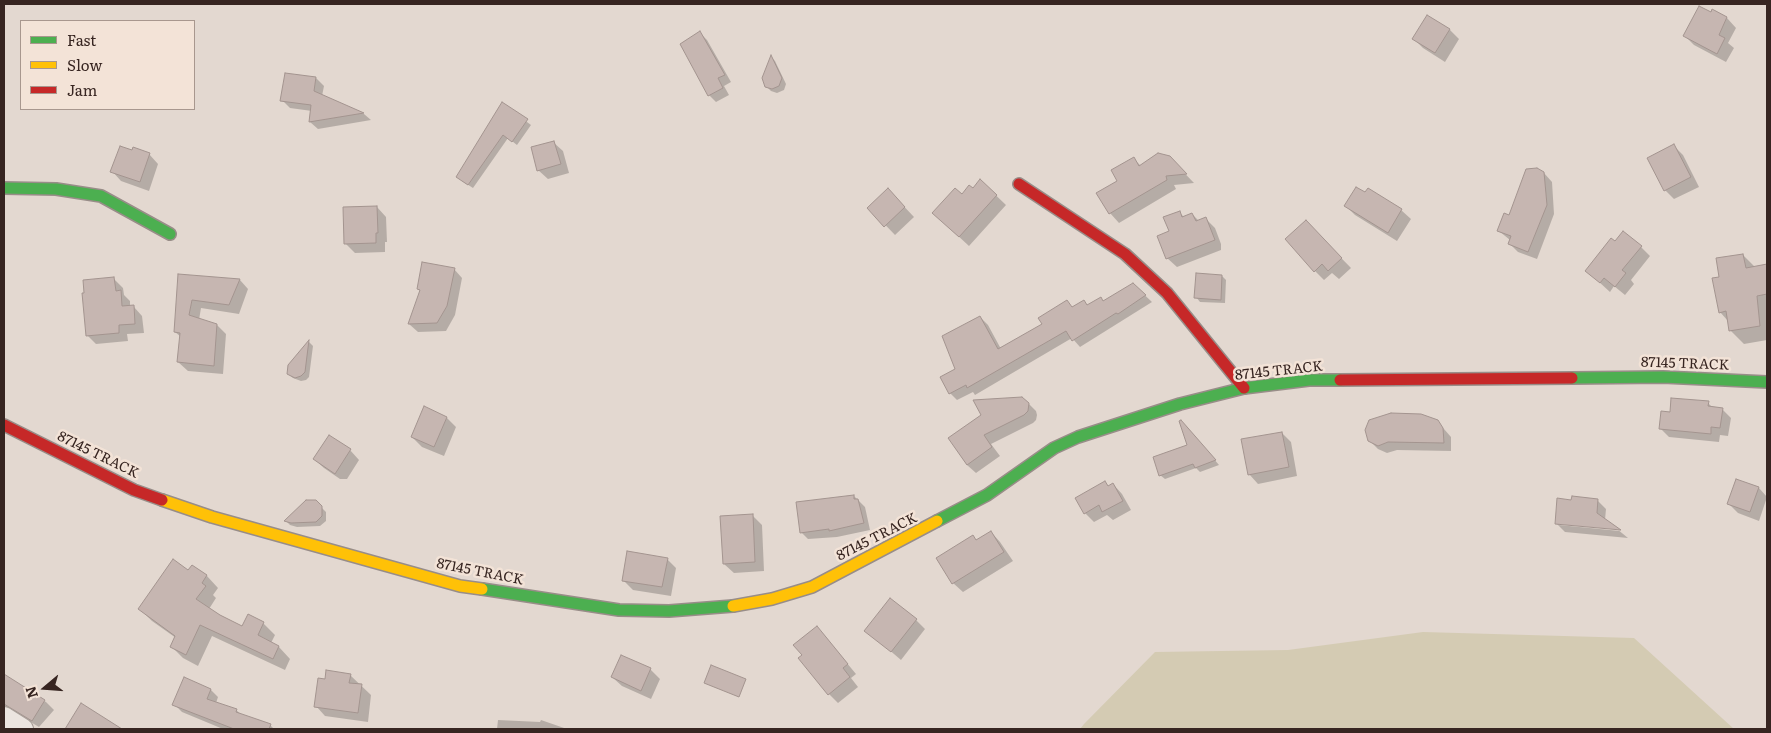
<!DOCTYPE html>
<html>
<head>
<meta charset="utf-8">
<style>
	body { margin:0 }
	#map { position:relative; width:1771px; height:733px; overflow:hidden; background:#e3d8d0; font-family:Literata,serif }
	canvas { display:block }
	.frame { position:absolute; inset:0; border:5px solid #372521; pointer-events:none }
	.legend { position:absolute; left:20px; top:20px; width:175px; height:90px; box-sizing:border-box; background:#f3e3d7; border:1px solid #a8978e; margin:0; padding:6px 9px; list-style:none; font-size:15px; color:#372521 }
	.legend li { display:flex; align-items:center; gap:10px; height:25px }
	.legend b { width:25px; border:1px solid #a8978e }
	.north { position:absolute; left:20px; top:663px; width:50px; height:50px; -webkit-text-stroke:4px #f3e3d7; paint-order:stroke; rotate:252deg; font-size:14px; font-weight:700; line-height:20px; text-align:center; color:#372521 }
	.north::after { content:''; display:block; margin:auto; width:18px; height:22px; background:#372521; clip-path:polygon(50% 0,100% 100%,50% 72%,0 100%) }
</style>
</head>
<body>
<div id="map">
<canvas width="1771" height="733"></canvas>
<div class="frame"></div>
<ul class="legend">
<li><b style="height:6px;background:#4caf50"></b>Fast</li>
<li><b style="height:6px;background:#ffc107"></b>Slow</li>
<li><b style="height:6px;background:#c62828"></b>Jam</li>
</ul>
<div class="north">N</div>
</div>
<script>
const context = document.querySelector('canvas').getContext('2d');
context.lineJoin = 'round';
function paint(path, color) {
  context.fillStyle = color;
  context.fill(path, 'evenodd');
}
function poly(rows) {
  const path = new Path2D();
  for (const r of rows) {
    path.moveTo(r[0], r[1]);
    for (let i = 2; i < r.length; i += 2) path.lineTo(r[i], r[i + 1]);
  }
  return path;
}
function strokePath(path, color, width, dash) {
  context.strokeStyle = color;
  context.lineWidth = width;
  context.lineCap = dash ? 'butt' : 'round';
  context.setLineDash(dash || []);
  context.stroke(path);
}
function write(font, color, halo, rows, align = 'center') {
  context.font = font + ' Literata,serif';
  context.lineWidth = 5;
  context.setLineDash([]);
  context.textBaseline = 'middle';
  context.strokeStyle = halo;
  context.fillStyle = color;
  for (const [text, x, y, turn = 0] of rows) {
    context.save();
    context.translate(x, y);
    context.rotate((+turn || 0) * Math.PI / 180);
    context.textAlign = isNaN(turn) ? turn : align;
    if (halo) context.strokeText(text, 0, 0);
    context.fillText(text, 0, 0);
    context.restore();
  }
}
paint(poly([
	[1423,632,1634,638,1734,729,1080,729,1084,724,1155,652,1288,650]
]), '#d4cbb3');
paint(poly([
	[1713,11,1727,18,1736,28,1728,43,1734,48,1726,62,1694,45,1685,36],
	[1428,16,1450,30,1459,39,1445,62,1423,48,1414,39],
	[700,33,707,40,731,82,724,86,729,95,716,102,709,95],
	[771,57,775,61,786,84,784,90,777,93,771,91,766,86],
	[316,78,324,86,322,96,364,114,371,120,318,129,310,122,312,111,290,108,282,100],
	[503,104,531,125,517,145,508,138,473,188,462,181],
	[553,142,563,151,569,173,548,179,538,170],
	[1674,146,1683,155,1699,187,1674,199,1665,190],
	[133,152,149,154,158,164,149,191,121,181,112,171],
	[1169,157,1194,183,1174,185,1176,189,1119,223,1110,213,1119,181,1134,159,1141,166],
	[1544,173,1552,182,1554,214,1537,259,1518,252,1509,243,1510,240,1499,231],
	[981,181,1006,205,969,246,943,222,962,195,973,190],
	[897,199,914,217,895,235,869,208],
	[1346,206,1401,210,1411,219,1397,241,1355,215],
	[377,207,386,217,387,242,385,242,385,252,355,253,345,243],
	[1179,212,1184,217,1192,214,1199,221,1206,219,1215,228,1221,244,1221,250,1177,267,1167,258,1170,232],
	[1306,222,1351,268,1339,279,1332,273,1324,280,1315,271],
	[1615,243,1641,247,1650,256,1631,280,1634,284,1625,295,1614,286,1610,292,1587,271],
	[1743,255,1755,267,1767,265,1767,340,1744,344,1730,330,1728,321,1720,312],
	[454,269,462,278,455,315,446,331,418,332,409,324,421,291,418,289],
	[179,275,240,280,248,289,239,314,201,308,199,320,217,325,226,334,223,374,188,371,178,362,181,337,175,332],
	[1222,276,1226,280,1225,303,1200,302,1196,297],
	[114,279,123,288,124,295,130,301,130,307,134,307,142,316,144,333,127,334,128,341,96,344,87,335],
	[1133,284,1152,302,1080,347,1072,338,975,395,973,392,957,400,950,393,957,370,980,317,988,325,1001,349,1084,301,1088,306,1100,298,1104,302],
	[309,342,313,346,309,377,306,380,301,381,293,378,288,374,289,365],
	[1027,402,1036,411,1037,415,1036,420,1033,423,991,444,1000,456,976,473,967,465,949,438],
	[1708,403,1713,408,1722,409,1731,418,1728,436,1720,435,1719,442,1669,437,1660,428,1671,413],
	[447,418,456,427,444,456,422,447,412,437],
	[1437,421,1451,437,1451,451,1397,450,1387,453,1378,449,1369,440],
	[1186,426,1219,465,1200,472,1196,468,1165,479,1160,475,1189,446],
	[1282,433,1291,442,1297,476,1258,484,1249,474],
	[350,450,359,460,347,479,340,479,324,468,314,459],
	[1737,480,1759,488,1767,497,1759,521,1738,513,1728,503],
	[1105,482,1109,487,1113,484,1122,494,1131,510,1113,520,1107,515,1094,522,1085,513],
	[854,496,865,507,870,530,837,537,808,539,801,532],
	[1597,500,1606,509,1605,520,1559,523,1559,525,1620,531,1617,529,1628,538,1565,532,1556,523,1572,501],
	[316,502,326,512,326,521,320,526,297,527,290,525,286,521],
	[752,515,762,525,764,571,734,573,724,564],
	[991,532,1000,542,1013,561,963,592,953,583,973,537,977,541],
	[667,559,676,568,671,596,633,590,623,580],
	[193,566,207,576,218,588,213,595,216,598,209,609,243,628,263,623,275,635,271,643,279,647,290,659,285,670,212,636,198,666,183,658,171,646,176,638,152,621,140,609,189,572],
	[916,620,925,629,901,660,866,630],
	[817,627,856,674,851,678,858,687,838,703,829,694,803,655],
	[650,669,660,679,651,699,622,686,612,677],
	[350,675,371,695,368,722,325,716,316,706,326,680],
	[4,676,46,702,54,710,39,727,4,706],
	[211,690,218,697,216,703,236,710,242,715,270,725,274,729,223,729,182,712,174,704],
	[498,720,540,722,541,720,567,729,497,729]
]), '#0003');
const building = poly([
	[1699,6,1711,12,1712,9,1727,17,1719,35,1725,38,1717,54,1683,36,1699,6],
	[1427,15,1450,29,1435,53,1412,39,1427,15],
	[700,31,725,75,718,78,723,88,708,96,680,44,700,31],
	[771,55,782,78,779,86,772,89,765,87,762,78,771,55],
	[285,73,316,77,314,91,364,113,309,122,311,105,280,101,285,73],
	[502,102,528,119,512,142,503,135,468,185,456,177,502,102],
	[554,141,561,164,537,171,531,147,554,141],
	[1674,144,1691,177,1664,191,1647,158,1674,144],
	[120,146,132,150,133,147,150,153,140,182,110,172,120,146],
	[1158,153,1170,156,1187,174,1166,176,1167,180,1109,214,1096,193,1117,181,1111,170,1134,157,1139,166,1158,153],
	[1537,168,1544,172,1547,205,1528,252,1508,244,1511,236,1497,231,1504,213,1509,215,1526,169,1537,168],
	[980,179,997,195,959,237,932,213,955,188,962,194,969,185,973,188,980,179],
	[1356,187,1365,192,1368,188,1402,209,1388,233,1344,206,1356,187],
	[888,188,905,207,884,227,867,208,888,188],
	[377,206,378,233,376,233,376,243,344,244,343,207,377,206],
	[1180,211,1182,217,1192,213,1196,221,1206,217,1215,240,1166,259,1157,236,1169,231,1163,217,1180,211],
	[1306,220,1342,258,1328,271,1322,264,1314,272,1285,239,1306,220],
	[1623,231,1642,246,1622,270,1626,273,1615,287,1604,278,1600,283,1585,271,1611,238,1615,241,1623,231],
	[1743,254,1746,268,1767,264,1767,294,1757,296,1760,326,1729,331,1726,311,1719,313,1712,278,1719,277,1716,258,1743,254],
	[422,262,455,268,447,306,437,323,408,324,420,290,417,289,422,262],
	[1196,273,1222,275,1221,300,1194,298,1196,273],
	[178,274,240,279,229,305,192,300,189,315,217,324,214,366,177,362,180,333,174,332,178,274],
	[114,277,116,291,121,290,122,306,134,305,135,324,119,325,119,333,86,336,82,293,84,293,83,280,114,277],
	[1133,283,1146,295,1118,314,1116,313,1072,341,1066,331,967,388,966,385,949,394,940,377,955,369,942,336,980,316,998,349,1042,324,1038,318,1067,300,1072,307,1084,300,1087,305,1101,297,1103,301,1133,283],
	[309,340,305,372,301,376,295,378,287,374,288,365,309,340],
	[1022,397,1029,403,1028,411,1024,415,984,435,992,447,967,465,948,438,981,415,973,400,1022,397],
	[1671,398,1709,401,1708,406,1723,408,1720,428,1711,427,1711,434,1659,429,1661,411,1670,412,1671,398],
	[424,406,447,417,434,447,411,437,424,406],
	[1391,413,1421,414,1438,420,1443,428,1444,443,1388,442,1378,446,1368,441,1365,430,1369,420,1391,413],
	[1181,420,1216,460,1195,468,1193,464,1159,476,1153,457,1187,445,1179,421,1181,420],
	[1282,432,1289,467,1248,475,1241,439,1282,432],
	[329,435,351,449,335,474,313,459,329,435],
	[1736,479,1759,487,1750,512,1727,504,1736,479],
	[1105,481,1108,486,1113,483,1123,501,1102,512,1099,505,1084,514,1075,498,1105,481],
	[854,495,854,499,858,499,864,523,829,531,829,529,800,533,796,502,854,495],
	[1572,496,1598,499,1597,513,1621,530,1555,524,1557,498,1571,500,1572,496],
	[306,500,316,500,322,506,322,516,316,522,291,523,284,521,306,500],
	[753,514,755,562,723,564,720,516,753,514],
	[991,531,1004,552,952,584,936,558,973,535,976,540,991,531],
	[627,551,668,558,662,587,622,581,627,551],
	[173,559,188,570,192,565,207,575,202,583,206,586,196,599,220,615,242,626,248,614,264,622,258,635,279,646,273,659,200,625,186,655,170,647,175,636,138,609,173,559],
	[890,598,917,619,891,652,864,631,890,598],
	[817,626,848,664,843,668,850,677,828,695,798,658,802,655,793,645,817,626],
	[621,655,651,668,641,691,611,677,621,655],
	[711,665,746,679,739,697,704,683,711,665],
	[326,670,351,674,349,683,362,684,358,713,314,707,318,678,325,679,326,670],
	[4,674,45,700,32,721,4,704,4,674],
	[184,677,211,689,207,699,237,709,236,712,271,724,269,729,234,729,172,705,184,677],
	[81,703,122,729,65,729,81,703]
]);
paint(building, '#c6b6b1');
strokePath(building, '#a3948f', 1);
const street = poly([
	[4,717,23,729]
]);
const fast = poly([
	[4,188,56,189,101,196,170,234],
	[1572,378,1663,377,1767,382],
	[937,521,987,495,1054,448,1078,437,1180,404,1244,388,1309,380,1340,380],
	[482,589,619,610,669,611,733,606]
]);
const slow = poly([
	[162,500,212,517,460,586,482,589],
	[733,606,772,599,812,587,937,521]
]);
const jam = poly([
	[1019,184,1125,254,1167,293,1244,388],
	[1340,380,1572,378],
	[4,425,134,490,162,500]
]);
strokePath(street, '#a89e98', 22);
strokePath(fast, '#988d88', 14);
strokePath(slow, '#988d88', 14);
strokePath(jam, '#988d88', 14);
strokePath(street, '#ece5e0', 20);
strokePath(fast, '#4caf50', 11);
strokePath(slow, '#ffc107', 11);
strokePath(jam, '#c62828', 11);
write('14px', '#372521', '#f3e3d7', [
	["87145 TRACK",1685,364,2],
	["87145 TRACK",1279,371,-6],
	["87145 TRACK",98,455,26],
	["87145 TRACK",877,537,-27],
	["87145 TRACK",480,572,11]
]);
</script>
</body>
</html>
